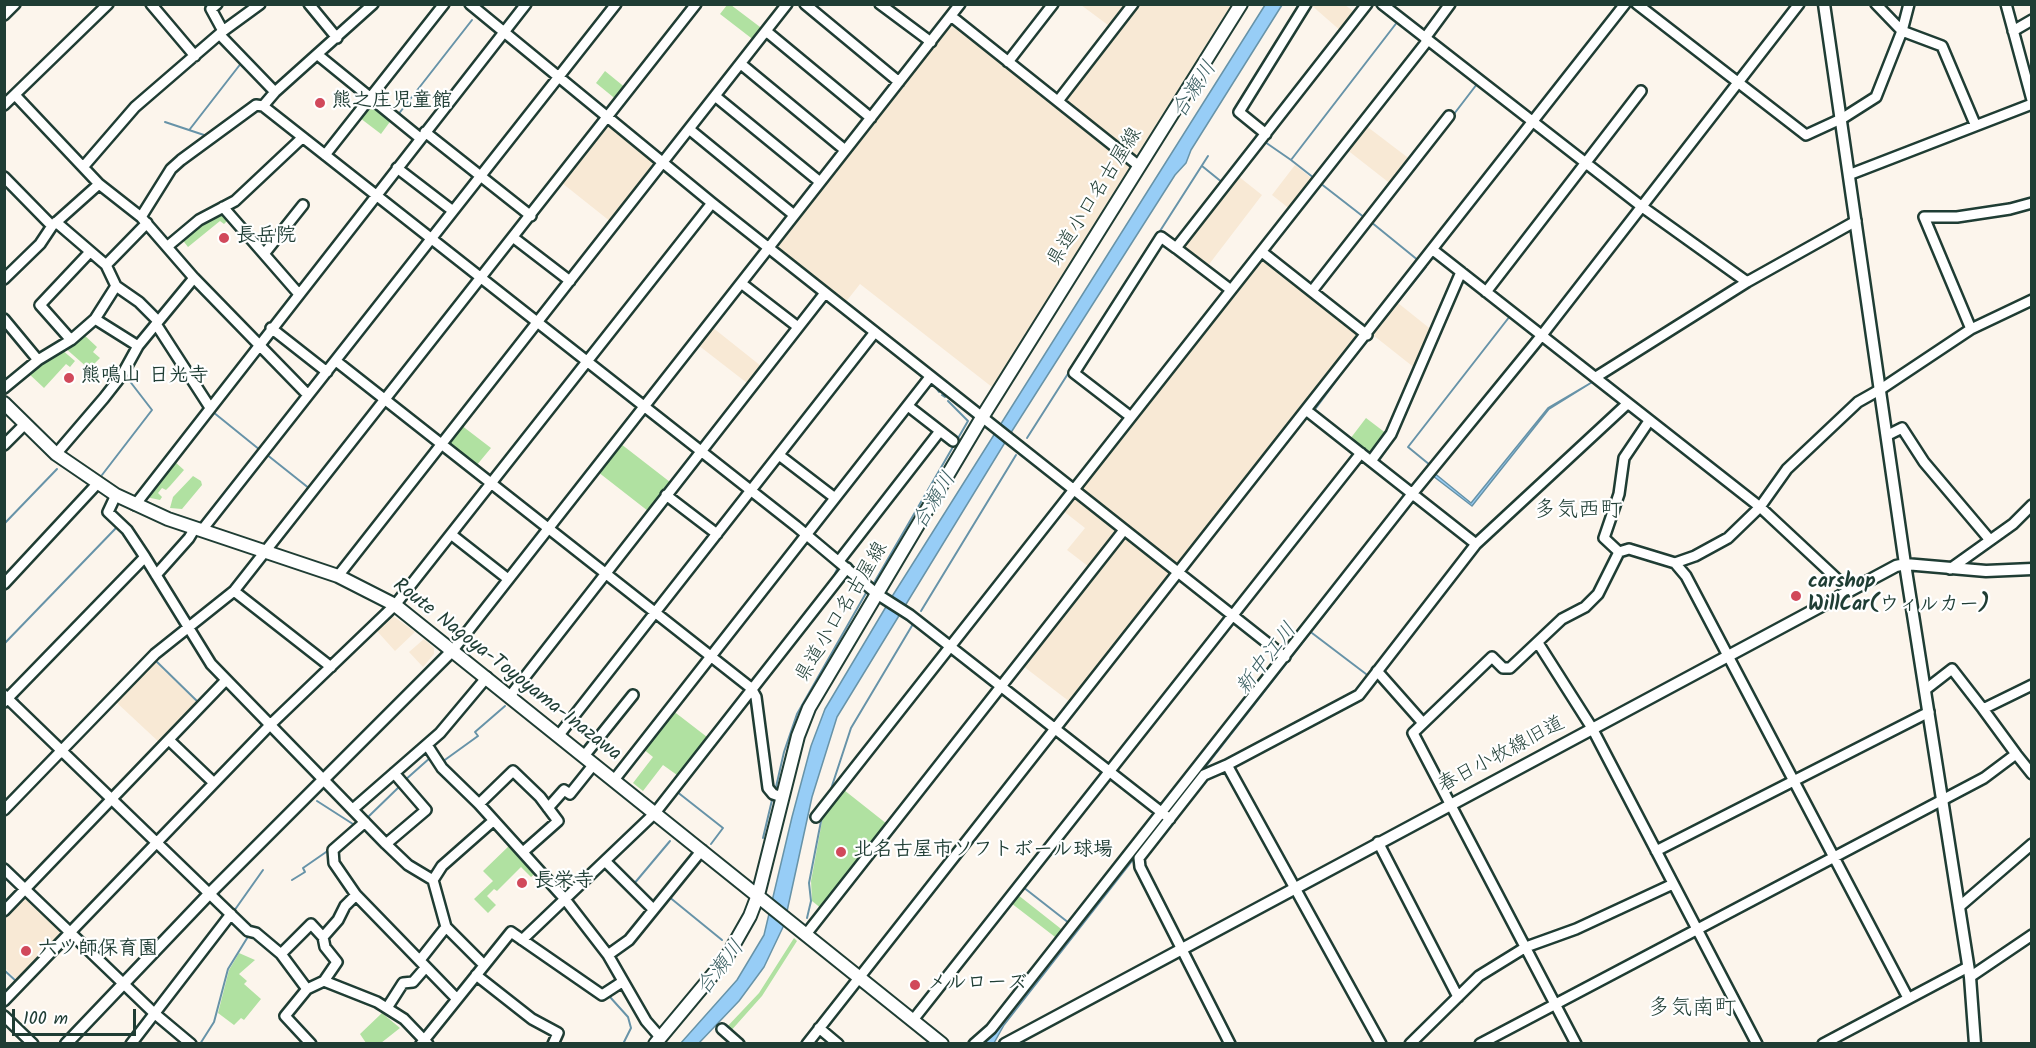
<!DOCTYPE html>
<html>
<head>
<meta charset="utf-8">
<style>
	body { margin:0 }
	#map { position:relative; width:2036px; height:1048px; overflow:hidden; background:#fcf5ec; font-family:Kalam,sans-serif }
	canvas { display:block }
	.frame { position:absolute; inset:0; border:6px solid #1f3d34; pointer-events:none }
	.scale { position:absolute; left:12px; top:1009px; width:124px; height:27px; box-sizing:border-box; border:3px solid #1f3d34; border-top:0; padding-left:8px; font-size:18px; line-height:21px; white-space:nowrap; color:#1f3d34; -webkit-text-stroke:4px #fff; paint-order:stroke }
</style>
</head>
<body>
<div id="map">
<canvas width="2036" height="1048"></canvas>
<div class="frame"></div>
<div class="scale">100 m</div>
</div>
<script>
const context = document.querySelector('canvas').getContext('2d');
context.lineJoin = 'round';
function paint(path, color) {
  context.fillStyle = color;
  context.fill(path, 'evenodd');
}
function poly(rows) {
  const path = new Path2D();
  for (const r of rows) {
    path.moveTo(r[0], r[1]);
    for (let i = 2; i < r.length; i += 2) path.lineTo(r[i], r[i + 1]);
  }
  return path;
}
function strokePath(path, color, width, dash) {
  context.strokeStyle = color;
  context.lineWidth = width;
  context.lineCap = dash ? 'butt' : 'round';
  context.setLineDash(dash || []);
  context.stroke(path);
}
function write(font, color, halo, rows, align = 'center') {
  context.font = font + ' Kalam,"Klee One",sans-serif';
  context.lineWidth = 4.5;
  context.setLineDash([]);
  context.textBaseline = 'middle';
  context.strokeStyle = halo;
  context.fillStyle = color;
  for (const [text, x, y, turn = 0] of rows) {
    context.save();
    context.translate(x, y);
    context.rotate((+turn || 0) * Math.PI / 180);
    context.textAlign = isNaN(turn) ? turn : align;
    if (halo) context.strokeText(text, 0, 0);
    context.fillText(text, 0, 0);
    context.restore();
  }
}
paint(poly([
	[1310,4,1345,5,1357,14,1342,32],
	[1081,5,1130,5,1112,28],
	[1139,5,1231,5,1135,158,1066,104,1066,98],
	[955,23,1132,163,992,387,860,284,845,303,777,250,776,245,950,24],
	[1365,125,1411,160,1392,185,1346,149],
	[606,126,610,126,655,162,656,165,611,222,562,183],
	[1295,165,1314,180,1291,210,1272,195],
	[1238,176,1262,195,1207,267,1183,248,1183,245],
	[1261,257,1265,257,1360,335,1180,564,1176,565,1082,491,1081,486],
	[1398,303,1433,331,1416,369,1373,335],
	[712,327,761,366,747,383,698,345],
	[1072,497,1077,497,1116,527,1116,532,1089,567,1067,550,1085,528,1062,510],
	[1124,537,1128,537,1170,570,1171,573,1070,702,1023,666],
	[393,616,415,632,395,651,377,631],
	[424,639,434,648,434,654,423,667,409,652],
	[155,661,199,704,161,744,116,702],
	[24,895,27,895,64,934,19,982,5,968,4,915]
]), '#f8e9d5');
paint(poly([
	[727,5,731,5,764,30,755,41,720,14],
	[605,71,627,89,618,101,596,83],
	[370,105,375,105,392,119,381,134,360,118],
	[222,209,230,218,224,224,220,221,188,247,181,238],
	[82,333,97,347,93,352,100,358,89,369,64,347],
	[61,349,75,361,70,367,66,364,44,388,27,372],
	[1366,418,1387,434,1369,454,1350,439],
	[461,425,491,448,476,466,448,444],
	[621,444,670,482,648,511,598,472],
	[174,461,184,470,170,486,166,490,162,488,158,493,162,497,160,500,146,497],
	[193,476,201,481,202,485,182,509,170,508,173,497],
	[672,710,707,737,677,775,663,765,643,791,633,783,653,757,642,748],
	[844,790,887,824,822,909,812,901,811,881,823,816],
	[511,844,537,872,531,877,521,867,497,891,494,889,487,896,496,905,488,913,474,899,493,881,483,871],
	[1018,895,1065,932,1059,940,1011,903],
	[794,938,797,941,762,996,729,1033,725,1029,759,993],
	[239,953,255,960,239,974,247,981,244,984,261,999,244,1020,241,1018,234,1025,218,1013,229,970],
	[382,1013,400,1028,381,1043,366,1043,360,1034]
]), '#b0e1a1');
const water = poly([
	[1265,5,1282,5,1191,150,1186,163,1175,175,1012,431,837,717,812,797,784,925,764,967,739,1001,699,1043,680,1044,737,980,764,935,792,817,811,746,825,709,893,595,1265,5],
	[1594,381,1549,409,1472,506,1433,476,1004,1025,994,1043,984,1044,1433,472,1471,503,1548,408,1594,381]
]);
paint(water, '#97cdf6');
strokePath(water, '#6793a8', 1.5);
strokePath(poly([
	[1454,114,1477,84],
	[397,116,472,20],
	[165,122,207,136],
	[190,129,242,62],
	[1265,142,1291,160],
	[1202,166,1223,183],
	[1314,178,1291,160,1398,21],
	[1320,183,1365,218],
	[1371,222,1419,261],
	[1160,231,1208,156],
	[488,275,500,260],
	[1382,322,1426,267],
	[444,331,452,322],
	[1631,360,1680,330],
	[910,367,922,376,923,381],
	[1344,370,1375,331],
	[934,385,939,392],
	[942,395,945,397],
	[392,398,420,362],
	[213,412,260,450],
	[1313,412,1339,377],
	[1027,438,1071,369],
	[360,439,367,430],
	[266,454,310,489],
	[346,456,353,448],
	[1430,465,1408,447,1510,316],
	[102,475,152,410,125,375],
	[321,488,335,471],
	[650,510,671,482],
	[645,516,648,512],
	[4,524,57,469],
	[627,539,634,530],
	[279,543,316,495],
	[618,550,622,544],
	[614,556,615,554],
	[834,576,838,567],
	[874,583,968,421,948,401],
	[242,589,264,561],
	[585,592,598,576],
	[819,596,821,592],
	[570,611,575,605],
	[921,611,1016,455],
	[565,617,568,613],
	[801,618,810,607],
	[795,627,795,625],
	[1312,633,1366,674],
	[372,634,392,616],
	[547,641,550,636],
	[4,644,116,528],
	[66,645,72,639],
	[541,648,542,647],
	[778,648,781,644],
	[352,653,366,640],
	[770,658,773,654],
	[155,660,198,702],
	[47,664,56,655],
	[528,665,537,653],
	[39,673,42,670],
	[753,680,768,661],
	[27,685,34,678],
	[512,685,523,671],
	[743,693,745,690],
	[18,703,17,696,22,690],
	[694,755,740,697],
	[442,762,478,736,475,732,505,706],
	[404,781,431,757],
	[776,787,784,752,797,714,866,593],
	[668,788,692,758],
	[676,791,723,828,711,844],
	[830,792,851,728,913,624],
	[317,801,356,826],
	[657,802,665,792],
	[367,818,401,785],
	[763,838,772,800],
	[292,880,305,872,303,868,329,850],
	[633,885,670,841],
	[1023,887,1069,923],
	[668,896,722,940],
	[234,911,263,870],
	[807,918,811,901,809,883,822,816],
	[4,970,17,982],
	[610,997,628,1017,631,1028,623,1044],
	[200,1044,214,1022,228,969,249,935]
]), '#6793a8', 2);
const minor = poly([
	[151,4,195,56],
	[217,4,211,9,223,31],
	[309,4,337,38],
	[470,4,712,203,1285,657],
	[805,4,899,82],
	[880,4,931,42],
	[1382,4,1641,206,1747,282],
	[1637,4,1806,135,1843,118,1876,97,1902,31,1909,4],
	[1876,4,1902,31,1942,46,1975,124],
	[2006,4,2032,100],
	[4,15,15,4],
	[951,16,1139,166],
	[766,31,871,118],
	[2013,31,2032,20],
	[221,36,275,92],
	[1425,38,1450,4],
	[318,55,420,138],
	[1008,62,1053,4],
	[741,64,845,150],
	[15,95,99,184,141,217,194,278,308,395],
	[715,96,820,182],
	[1058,101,1133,4],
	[4,105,108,4],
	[263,106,275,92,373,4],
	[689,129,794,215],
	[425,132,531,216],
	[1266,134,1239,112,1306,4],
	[325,155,444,4],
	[84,166,135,107,223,31,260,4],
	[397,168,453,211],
	[1851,174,2032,104],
	[4,177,52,226],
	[223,207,298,293],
	[141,217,171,169,181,160,256,105,263,106,796,526,877,594,910,615,1170,819],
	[514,238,570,281],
	[168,246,199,220,235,201,302,138],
	[1433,250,1760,507,1850,591],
	[1262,252,1367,335],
	[264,254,303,205],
	[106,265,147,223],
	[4,279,40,244,52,226,99,184],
	[741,283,798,327],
	[116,286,139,302,158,321],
	[1231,290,1176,248,1367,4],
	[1312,291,1449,116],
	[1486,292,1641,91],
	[4,319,38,360],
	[95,319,138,346],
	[156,324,209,406],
	[271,328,327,372],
	[1971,329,1924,217,1957,217,2010,209,2032,203],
	[71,340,40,305,89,253],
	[336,361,751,688,756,697,768,788,773,794,782,797],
	[1596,377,1747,282,1856,221],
	[4,388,38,360,71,340,95,319,116,286,106,265,56,222],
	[908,406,953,441],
	[1306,410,1476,544],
	[1131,417,1074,373,1161,237,1176,248],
	[1888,435,1902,428,1924,462,1990,540],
	[4,445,24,425],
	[56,454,104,398,122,375,138,346,194,278],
	[779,455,835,498],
	[1371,461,1391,434,1461,272],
	[116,495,108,512,127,530,145,557,211,664,386,844,408,865,433,880,446,927,484,965],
	[666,495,717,534],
	[135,505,526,4],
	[202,530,616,4],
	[452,535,508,579],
	[1619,552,1604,538,1619,494,1624,458,1649,421],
	[839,561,940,431],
	[1675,563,1686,576,1908,998],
	[1950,569,2013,524,2032,505],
	[156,575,189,538,195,528],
	[338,576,787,4],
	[4,584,97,484],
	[234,591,331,667],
	[1538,643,1592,728,1757,1044],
	[453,650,960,4],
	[1377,671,1423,723],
	[1925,690,1952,669,1983,709],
	[4,695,248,931,256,933,281,954,307,989],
	[510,696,825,293],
	[4,702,145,557],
	[559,735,875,332],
	[169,740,214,783],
	[427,745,442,768,479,804,564,898,608,955,646,1021,660,1037],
	[2016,754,2032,774],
	[584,756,633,695],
	[1227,765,1204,775,1139,858,1140,867,1230,1044],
	[614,780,930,377],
	[479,804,513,771,540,797,558,821,523,852],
	[548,808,564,790,570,794,594,764],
	[353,809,440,733,487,677],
	[4,810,155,654,234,591,696,4],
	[816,817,1428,40],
	[365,822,333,850,334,863,356,895,457,999],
	[1378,842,1458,997],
	[386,844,426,810,394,773],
	[1656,851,1929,712],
	[606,862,652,908],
	[4,869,154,1013,191,1044],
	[433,880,442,866,493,821],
	[1959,907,2032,844],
	[4,911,226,680],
	[807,933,1124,530],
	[323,937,338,920,345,906,356,895],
	[522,940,655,813,847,568],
	[281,954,311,924,323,937,325,947,337,962,324,981],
	[608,955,629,940,702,850],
	[420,960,446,927],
	[476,975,532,1019,558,1033,553,1044],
	[1970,977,2032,935],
	[4,1001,270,725,395,605,712,203],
	[387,1008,403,983,413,982,426,967],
	[4,1016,33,1044],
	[913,1020,1361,453],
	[819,1028,838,1044],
	[722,1029,739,1044],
	[131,1044,231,914],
	[311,1044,285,1016,307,989,324,981,377,1002,404,1019,428,1044],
	[421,1044,511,932,602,995,622,982],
	[807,1044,1625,4],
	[974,1044,991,1029,1412,494,1542,335,1799,4],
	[1381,1044,1227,765,1359,695,1476,544,1627,404],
	[1410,1044,1479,976,1526,947,1576,929,1673,884],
	[1480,1044,1984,778,2016,754,1983,709,2032,685],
	[1576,1044,1413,733,1492,657,1503,668,1510,668,1562,619,1585,607,1598,594,1619,552,1629,549,1675,563,1695,556,1728,538,1760,507,1787,469,1858,402,1881,389,1971,329,2032,300],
	[1823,1044,1968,967]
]);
const tertiary = poly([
	[1824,4,1905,564,1970,977,1975,1044],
	[66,1044,210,893,453,650],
	[1005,1044,1896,566,1905,564,1986,571,2032,569]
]);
const secondary = poly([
	[4,403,56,454,116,495,168,519,338,576,395,605,942,1044],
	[655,1044,725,960,750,916,758,895,798,736,809,708,981,419,1241,4]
]);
strokePath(minor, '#1f3d34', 14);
strokePath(tertiary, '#1f3d34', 15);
strokePath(secondary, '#1f3d34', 16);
strokePath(minor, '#fff', 9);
strokePath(tertiary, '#fff', 10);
strokePath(secondary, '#fff', 12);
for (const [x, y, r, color] of [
	[320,103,6,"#d1495b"],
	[224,238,6,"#d1495b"],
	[69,378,6,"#d1495b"],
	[1796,596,6,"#d1495b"],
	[841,852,6,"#d1495b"],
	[522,883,6,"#d1495b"],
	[26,951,6,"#d1495b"],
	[915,985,6,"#d1495b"]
]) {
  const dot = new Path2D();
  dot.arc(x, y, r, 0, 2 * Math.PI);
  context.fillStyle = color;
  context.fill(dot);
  strokePath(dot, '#fff', 2);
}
write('bold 20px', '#1f3d34', '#fff', [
	["熊之庄児童館",332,103],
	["長岳院",236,238],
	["熊鳴山 日光寺",81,378],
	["carshop",1808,584],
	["WillCar(ウィルカー)",1808,607],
	["北名古屋市ソフトボール球場",853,852],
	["長栄寺",534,883],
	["六ツ師保育園",38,951],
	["メルローズ",927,985]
], 'left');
write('20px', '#1f3d34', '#fff', [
	["県道小口名古屋線",1096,198,-58],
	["県道小口名古屋線",843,613,-59],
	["Route Nagoya-Toyoyama-Inazawa",506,671,38],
	["春日小牧線旧道",1502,756,-28]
]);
write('italic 21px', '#3d6164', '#fff', [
	["合瀬川",1196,91,-57],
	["合瀬川",936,502,-58],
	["新中江川",1268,660,-52],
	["合瀬川",722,969,-52]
]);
write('22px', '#1f3d34', '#fff', [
	["多気西町",1578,512],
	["多気南町",1692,1010]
]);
</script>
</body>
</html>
